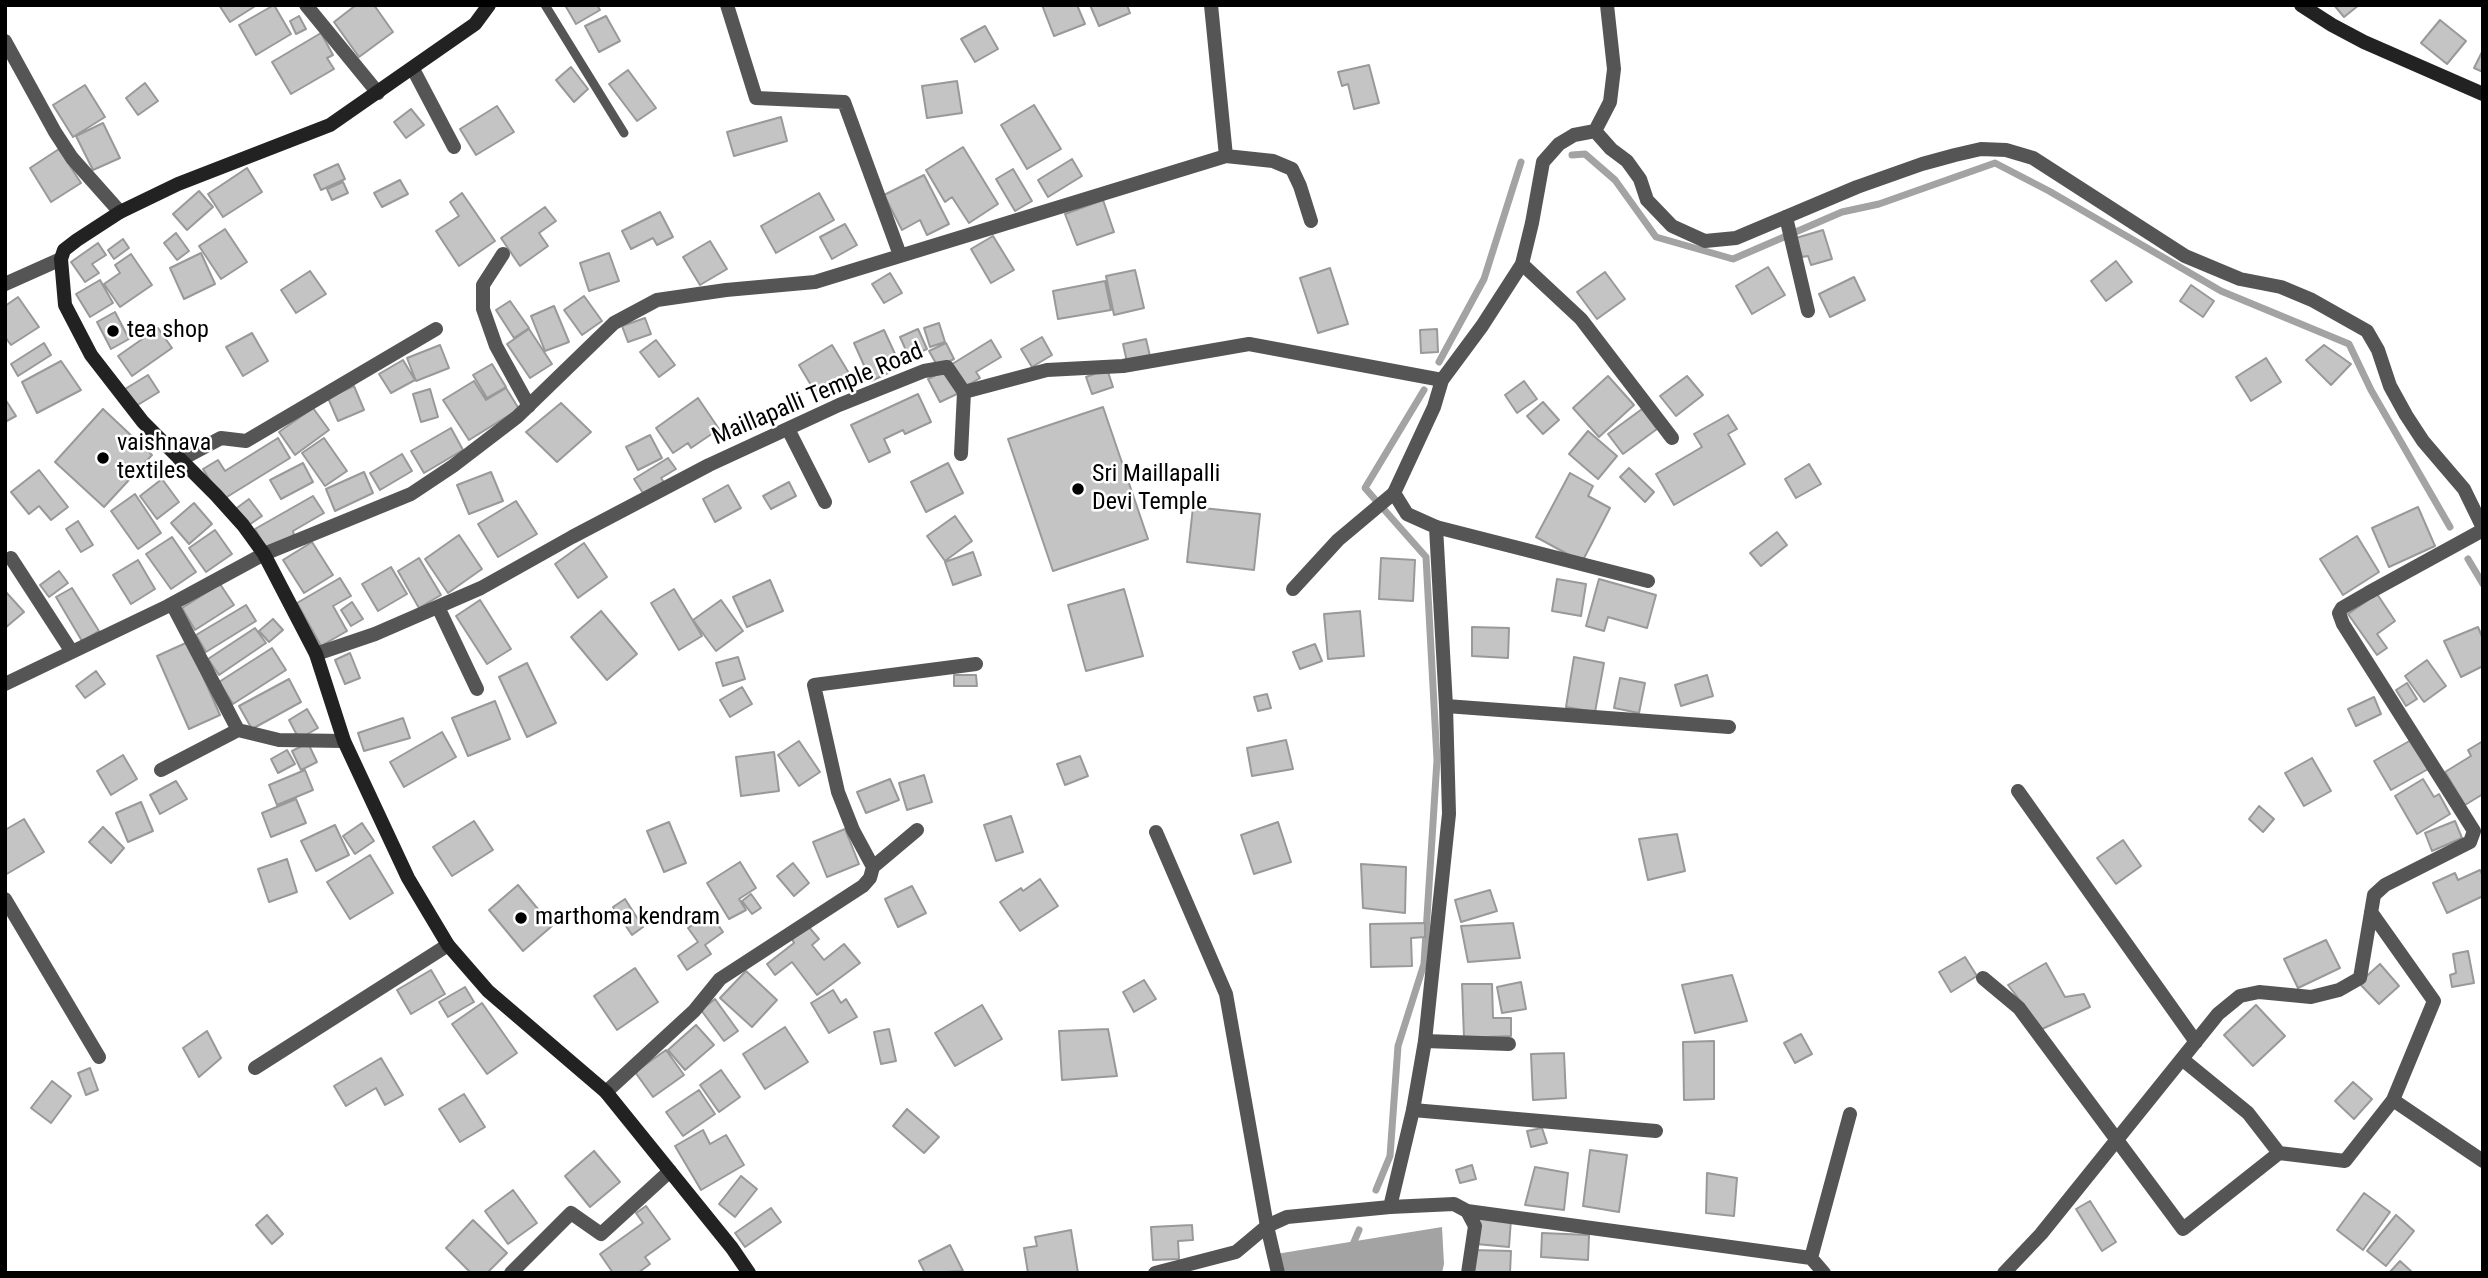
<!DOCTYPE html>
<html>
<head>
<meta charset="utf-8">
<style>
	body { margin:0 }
	#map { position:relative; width:2488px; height:1278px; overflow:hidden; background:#fff; font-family:"Roboto Condensed",sans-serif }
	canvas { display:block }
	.frame { position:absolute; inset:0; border:7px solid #000; pointer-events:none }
</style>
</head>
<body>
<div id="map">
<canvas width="2488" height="1278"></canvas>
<div class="frame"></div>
</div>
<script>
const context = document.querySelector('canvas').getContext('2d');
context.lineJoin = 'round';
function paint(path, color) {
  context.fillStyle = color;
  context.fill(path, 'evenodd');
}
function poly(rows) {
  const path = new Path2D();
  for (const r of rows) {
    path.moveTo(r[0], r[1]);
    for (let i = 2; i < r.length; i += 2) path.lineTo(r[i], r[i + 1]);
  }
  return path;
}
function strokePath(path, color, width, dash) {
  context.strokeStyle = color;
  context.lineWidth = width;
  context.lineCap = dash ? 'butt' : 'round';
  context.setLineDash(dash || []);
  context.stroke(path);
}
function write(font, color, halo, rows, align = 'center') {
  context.font = font + ' "Roboto Condensed",sans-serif';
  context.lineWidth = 5;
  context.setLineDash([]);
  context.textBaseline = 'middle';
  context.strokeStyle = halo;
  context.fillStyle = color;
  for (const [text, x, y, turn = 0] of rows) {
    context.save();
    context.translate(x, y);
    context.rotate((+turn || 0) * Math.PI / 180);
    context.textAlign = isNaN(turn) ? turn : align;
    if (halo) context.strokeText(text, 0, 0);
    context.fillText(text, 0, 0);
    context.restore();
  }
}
paint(poly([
	[1442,1227,1444,1264,1442,1273,1281,1273,1276,1254]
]), '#a3a3a3');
strokePath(poly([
	[1572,155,1585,154,1615,180,1656,237,1733,259,1842,212,1879,204,1995,163,2049,191,2221,291,2349,344,2371,390,2450,527],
	[1439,362,1484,279,1521,162],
	[2468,559,2483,584],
	[1376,1190,1390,1156,1398,1046,1424,964,1437,760,1426,557,1365,488,1424,390],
	[1351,1249,1359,1230]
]), '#a3a3a3', 7);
const building = poly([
	[219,5,257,5,230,22,219,5],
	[274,5,291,34,256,55,239,25,274,5],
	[356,5,374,5,393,32,359,57,334,22,356,5],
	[565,5,597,5,600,10,576,24,565,5],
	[1042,5,1077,5,1085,24,1054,36,1042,5],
	[1090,5,1127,5,1130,13,1099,26,1090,5],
	[2334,5,2359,5,2344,17,2334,5],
	[299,16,306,29,296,34,290,21,299,16],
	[606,16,620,41,599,52,585,26,606,16],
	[2440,20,2466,41,2447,64,2421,43,2440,20],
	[985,26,998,49,975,62,961,39,985,26],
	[321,33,333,55,327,58,334,69,291,94,272,62,321,33],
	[2483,50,2483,72,2474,68,2483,50],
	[1369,65,1379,103,1354,109,1348,84,1342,86,1338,72,1369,65],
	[571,67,588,89,574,102,556,80,571,67],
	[628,70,656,108,637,121,609,84,628,70],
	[957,81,962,113,927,118,922,86,957,81],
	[145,83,158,101,138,115,126,98,145,83],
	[85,85,105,117,73,137,53,105,85,85],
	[1034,105,1061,149,1027,169,1001,125,1034,105],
	[497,106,514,132,476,155,460,129,497,106],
	[411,109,424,125,406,138,394,122,411,109],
	[781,117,787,141,734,156,727,132,781,117],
	[103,123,120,158,93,170,76,136,103,123],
	[963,147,998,204,969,223,952,197,945,202,926,170,963,147],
	[59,149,81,183,51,202,30,168,59,149],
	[1072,159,1082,176,1048,197,1038,180,1072,159],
	[338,164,345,179,321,190,314,175,338,164],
	[247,168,262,192,223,217,208,194,247,168],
	[1013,169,1032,201,1015,211,996,179,1013,169],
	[924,175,949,224,927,235,920,220,902,230,884,195,924,175],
	[400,180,408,194,382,207,374,193,400,180],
	[343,182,348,193,332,200,327,189,343,182],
	[199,191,213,207,187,230,173,214,199,191],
	[462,193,495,241,459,266,436,231,459,216,450,202,462,193],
	[819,193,834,220,776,253,761,226,819,193],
	[1103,200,1114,232,1077,245,1065,214,1103,200],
	[545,207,556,221,539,233,548,246,520,266,501,238,545,207],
	[660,212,673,237,657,245,653,238,631,249,622,231,660,212],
	[845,224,857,245,832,259,820,237,845,224],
	[225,229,247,262,221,279,199,246,225,229],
	[1823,230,1832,259,1811,265,1808,256,1802,257,1796,238,1823,230],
	[176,233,189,251,177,260,164,243,176,233],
	[993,236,1014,270,991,283,971,249,993,236],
	[123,239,129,248,114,259,108,250,123,239],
	[710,241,727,269,700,285,683,257,710,241],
	[98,243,106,255,92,264,99,273,85,282,71,262,98,243],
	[201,253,215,284,184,299,170,268,201,253],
	[609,253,619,281,589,291,580,263,609,253],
	[131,254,152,285,120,307,104,284,120,273,115,265,131,254],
	[2116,261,2132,282,2106,301,2091,281,2116,261],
	[1768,267,1785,295,1752,314,1736,286,1768,267],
	[1330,268,1348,324,1318,333,1300,278,1330,268],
	[1135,270,1144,308,1114,315,1106,276,1135,270],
	[310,271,326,294,296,313,281,290,310,271],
	[1605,272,1625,299,1597,319,1577,292,1605,272],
	[890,273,902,293,884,303,872,284,890,273],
	[1854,277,1865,300,1830,317,1819,294,1854,277],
	[100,280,113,303,90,317,76,294,100,280],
	[1105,281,1111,310,1058,319,1053,291,1105,281],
	[2191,285,2214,301,2203,317,2180,301,2191,285],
	[584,296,602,321,582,335,564,310,584,296],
	[18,297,39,327,11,345,5,337,5,306,18,297],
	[510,301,529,328,514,338,496,310,510,301],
	[554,306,569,342,545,351,531,316,554,306],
	[115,312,129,339,111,349,97,322,115,312],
	[645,318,651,334,628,342,622,326,645,318],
	[939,323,945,342,930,347,924,328,939,323],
	[158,328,172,348,132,376,118,356,158,328],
	[529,329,552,364,530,378,507,344,529,329],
	[918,329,927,349,909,357,900,337,918,329],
	[1437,329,1438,352,1421,353,1420,330,1437,329],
	[884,330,901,367,871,381,854,343,884,330],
	[252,333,268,361,243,376,226,347,252,333],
	[1042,337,1052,355,1032,367,1021,349,1042,337],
	[1146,339,1150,356,1127,362,1123,344,1146,339],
	[656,340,675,365,659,377,640,352,656,340],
	[991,340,1001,357,976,372,980,378,963,388,949,366,991,340],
	[44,343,51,355,18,376,11,364,44,343],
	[946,343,954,359,938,367,929,351,946,343],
	[440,345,449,368,416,381,407,358,440,345],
	[832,345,850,375,817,395,799,365,832,345],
	[2324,345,2351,364,2331,385,2306,360,2324,345],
	[2266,358,2281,382,2251,401,2236,377,2266,358],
	[403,360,415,380,391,393,379,374,403,360],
	[61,361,81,390,37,413,22,382,61,361],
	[492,364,506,387,487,398,473,375,492,364],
	[948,369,959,393,940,402,928,379,948,369],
	[1107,369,1113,387,1092,394,1086,377,1107,369],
	[148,375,159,392,136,406,125,389,148,375],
	[1608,376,1634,405,1599,437,1573,408,1608,376],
	[1687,376,1703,395,1676,416,1660,396,1687,376],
	[474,381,486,400,506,388,519,409,469,440,443,400,474,381],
	[1524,381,1537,399,1517,413,1505,395,1524,381],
	[354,386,364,410,338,421,328,398,354,386],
	[430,389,438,417,421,422,413,394,430,389],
	[918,394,931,422,905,434,903,430,884,439,890,452,869,462,851,425,918,394],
	[698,398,719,429,691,448,688,443,673,453,656,428,698,398],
	[5,399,16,416,5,422,5,399],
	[1543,402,1559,420,1543,434,1527,416,1543,402],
	[561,403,591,432,557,462,526,432,561,403],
	[1103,407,1148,539,1053,571,1008,439,1103,407],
	[313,408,329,430,295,455,279,432,313,408],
	[103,409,152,455,104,507,55,462,103,409],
	[1642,409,1657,429,1623,454,1608,434,1642,409],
	[1728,415,1737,429,1728,434,1745,464,1674,505,1656,474,1702,447,1694,434,1728,415],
	[451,428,463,450,424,473,411,451,451,428],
	[1588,431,1617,456,1598,479,1569,454,1588,431],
	[650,435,662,458,638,470,626,447,650,435],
	[278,438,290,458,222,500,203,469,218,460,225,471,278,438],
	[324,438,347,471,325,486,302,453,324,438],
	[402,454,412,471,380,490,370,473,402,454],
	[668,458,676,469,661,478,666,485,646,498,634,479,668,458],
	[303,463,313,482,281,499,270,480,303,463],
	[948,463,963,493,926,512,911,482,948,463],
	[1809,464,1821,484,1796,498,1785,479,1809,464],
	[1629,468,1654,492,1645,502,1620,477,1629,468],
	[39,470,68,507,51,520,39,506,29,514,11,492,39,470],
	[364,472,373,493,335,511,326,489,364,472],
	[491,472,503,501,469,514,457,485,491,472],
	[1570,473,1593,486,1588,496,1610,508,1582,562,1536,537,1570,473],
	[162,479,179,502,157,519,140,496,162,479],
	[789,482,796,496,771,509,763,496,789,482],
	[728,485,741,508,715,522,703,499,728,485],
	[135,494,161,533,138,549,111,511,135,494],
	[313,496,324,513,293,531,294,535,267,550,255,529,313,496],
	[249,499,262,516,246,527,234,510,249,499],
	[516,501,537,534,498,557,478,524,516,501],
	[194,503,212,524,189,544,171,523,194,503],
	[1193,507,1260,514,1254,570,1187,562,1193,507],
	[2418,507,2435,546,2389,567,2372,528,2418,507],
	[955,516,972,541,945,561,927,536,955,516],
	[78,521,93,545,81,552,66,529,78,521],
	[215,530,232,554,206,572,189,548,215,530],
	[1777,532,1787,545,1761,566,1750,553,1777,532],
	[459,535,482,569,448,593,425,559,459,535],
	[2357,536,2379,572,2343,595,2320,559,2357,536],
	[172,537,196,572,171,589,146,554,172,537],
	[312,542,333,575,304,593,283,560,312,542],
	[584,543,607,577,578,598,555,564,584,543],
	[973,552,981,575,953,585,945,562,973,552],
	[419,558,441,595,419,608,398,571,419,558],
	[1381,558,1415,560,1413,601,1379,599,1381,558],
	[138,560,155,589,131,604,113,575,138,560],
	[391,567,407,594,378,611,362,584,391,567],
	[59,571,68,583,49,597,40,585,59,571],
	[340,578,351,596,333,606,347,631,321,646,297,603,340,578],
	[1557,579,1586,584,1581,616,1552,611,1557,579],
	[1599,579,1656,595,1647,628,1608,617,1604,631,1586,626,1599,579],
	[770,580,783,611,747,627,733,597,770,580],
	[220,584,234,605,195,630,182,608,220,584],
	[72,588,99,631,82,641,56,597,72,588],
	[674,589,702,636,679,650,651,603,674,589],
	[1124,589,1143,656,1086,671,1068,605,1124,589],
	[5,591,24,612,5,628,5,591],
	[2377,594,2395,621,2377,634,2387,648,2377,655,2348,614,2377,594],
	[480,600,511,649,487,664,456,616,480,600],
	[721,600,743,631,716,651,693,620,721,600],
	[352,602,363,619,351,626,341,610,352,602],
	[246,605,256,621,206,652,196,635,246,605],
	[601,611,637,654,607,680,571,637,601,611],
	[1360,611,1364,656,1328,659,1324,614,1360,611],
	[273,619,283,630,269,642,259,631,273,619],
	[1472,627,1509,628,1508,658,1472,656,1472,627],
	[2478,627,2483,639,2483,666,2461,677,2444,641,2478,627],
	[255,628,266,643,219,675,208,659,255,628],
	[188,642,220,715,189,729,157,656,188,642],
	[1315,644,1322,661,1300,669,1293,652,1315,644],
	[272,648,286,670,233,704,219,682,272,648],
	[350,653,360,678,345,684,335,660,350,653],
	[738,657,745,679,723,686,716,663,738,657],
	[1574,657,1604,663,1595,712,1566,707,1574,657],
	[2427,660,2446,686,2424,702,2405,676,2427,660],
	[527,663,556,723,527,737,499,677,527,663],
	[96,671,105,684,85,698,76,686,96,671],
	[954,675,976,675,977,686,954,686,954,675],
	[1707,675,1713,696,1681,706,1675,685,1707,675],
	[1620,678,1645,683,1639,713,1614,708,1620,678],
	[289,679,301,702,252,729,239,706,289,679],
	[2407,683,2417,699,2406,706,2396,690,2407,683],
	[742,687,752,704,730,717,720,700,742,687],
	[1267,694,1271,708,1258,711,1254,697,1267,694],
	[2374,697,2381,714,2356,726,2348,709,2374,697],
	[495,701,510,739,468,756,452,718,495,701],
	[307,709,318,728,299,739,289,720,307,709],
	[403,718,410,738,364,751,358,733,403,718],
	[442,732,456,757,404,787,390,762,442,732],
	[2413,739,2430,768,2391,790,2374,761,2413,739],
	[1286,740,1293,769,1252,776,1247,748,1286,740],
	[799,741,820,772,799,786,778,755,799,741],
	[2483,741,2483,794,2465,805,2445,772,2471,756,2468,750,2483,741],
	[308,743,317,762,301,770,292,751,308,743],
	[287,750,295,764,278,773,271,759,287,750],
	[774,752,779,791,741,796,736,757,774,752],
	[123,755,137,779,111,795,97,771,123,755],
	[1080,756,1088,776,1065,785,1057,764,1080,756],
	[2312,758,2331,791,2304,806,2285,773,2312,758],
	[305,770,313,790,277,805,269,785,305,770],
	[924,775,932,802,907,810,899,783,924,775],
	[890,779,899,800,866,813,857,792,890,779],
	[2423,779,2434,797,2439,794,2450,814,2417,834,2395,796,2423,779],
	[176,781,187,799,160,814,150,795,176,781],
	[296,799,306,823,271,837,262,813,296,799],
	[141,802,153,831,128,842,116,813,141,802],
	[2259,806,2274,819,2263,832,2249,819,2259,806],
	[1011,816,1023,852,996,861,984,825,1011,816],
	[24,819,44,852,5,875,5,830,24,819],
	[474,821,493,850,452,876,433,847,474,821],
	[2455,821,2462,838,2432,851,2425,833,2455,821],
	[669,822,686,863,664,872,647,831,669,822],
	[1278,822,1291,862,1254,874,1241,835,1278,822],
	[362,823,374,841,355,854,343,836,362,823],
	[335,825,349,855,316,871,301,841,335,825],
	[103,827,124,848,111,863,89,842,103,827],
	[845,829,859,864,827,877,813,842,845,829],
	[1677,834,1685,871,1648,880,1639,839,1677,834],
	[2123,840,2141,866,2116,884,2097,858,2123,840],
	[370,855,393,893,350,919,327,882,370,855],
	[287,859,297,892,269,902,258,869,287,859],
	[740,862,756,888,739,899,746,910,729,919,707,883,740,862],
	[793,863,809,883,794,896,777,876,793,863],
	[1361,864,1406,867,1405,913,1363,908,1361,864],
	[2480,870,2483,876,2483,896,2447,913,2433,883,2455,873,2458,880,2480,870],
	[1040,879,1058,906,1020,931,1000,902,1021,888,1023,891,1040,879],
	[518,885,552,926,523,951,489,910,518,885],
	[912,886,926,913,898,927,885,899,912,886],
	[1490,890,1497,911,1461,922,1455,900,1490,890],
	[751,894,761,908,752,914,742,901,751,894],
	[625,899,643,927,632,935,613,907,625,899],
	[710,913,723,932,705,945,711,954,687,970,678,956,698,942,688,928,710,913],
	[1425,923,1425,937,1411,938,1412,966,1371,967,1370,924,1425,923],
	[1513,923,1520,958,1468,962,1461,926,1513,923],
	[808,926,819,939,812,945,824,960,844,944,860,963,817,995,792,962,775,975,767,964,794,943,792,939,808,926],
	[2326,940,2340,968,2298,988,2284,959,2326,940],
	[2468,951,2474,983,2452,987,2450,975,2456,973,2453,954,2468,951],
	[1965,957,1977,976,1951,992,1939,972,1965,957],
	[2046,963,2065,997,2084,994,2090,1007,2042,1029,2008,985,2046,963],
	[2380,964,2399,986,2379,1004,2359,983,2380,964],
	[635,968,658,1002,617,1030,594,996,635,968],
	[431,970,445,994,411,1014,397,990,431,970],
	[746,971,777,1000,752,1027,720,998,746,971],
	[1732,975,1747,1021,1695,1033,1682,985,1732,975],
	[1144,980,1156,999,1134,1012,1123,992,1144,980],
	[1521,982,1526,1009,1502,1013,1497,987,1521,982],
	[1462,984,1492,984,1493,1018,1511,1018,1511,1036,1464,1038,1462,984],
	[465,987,474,1002,448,1017,439,1002,465,987],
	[833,990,841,1003,846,999,857,1017,829,1033,811,1003,833,990],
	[715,999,738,1031,724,1041,701,1010,715,999],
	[482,1003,517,1053,487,1074,452,1024,482,1003],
	[982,1005,1002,1039,955,1066,935,1033,982,1005],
	[2256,1005,2285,1036,2253,1066,2224,1035,2256,1005],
	[696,1025,714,1045,685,1070,668,1050,696,1025],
	[785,1027,808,1062,765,1089,743,1054,785,1027],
	[889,1029,896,1061,881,1064,874,1032,889,1029],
	[1108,1029,1117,1076,1062,1080,1059,1031,1108,1029],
	[207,1031,221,1058,199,1077,183,1048,207,1031],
	[1801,1034,1812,1054,1795,1063,1784,1043,1801,1034],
	[1714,1041,1714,1099,1684,1100,1683,1042,1714,1041],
	[666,1050,684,1075,653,1097,635,1072,666,1050],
	[1564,1053,1566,1098,1533,1100,1531,1054,1564,1053],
	[381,1058,403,1095,385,1105,376,1088,346,1106,334,1086,381,1058],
	[90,1068,98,1090,86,1095,78,1073,90,1068],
	[721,1070,740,1097,719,1112,700,1085,721,1070],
	[52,1081,71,1096,51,1123,31,1108,52,1081],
	[2353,1082,2372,1099,2354,1119,2335,1101,2353,1082],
	[699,1090,715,1114,683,1136,666,1112,699,1090],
	[464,1094,485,1127,460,1142,439,1109,464,1094],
	[907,1109,939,1137,924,1153,893,1126,907,1109],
	[1542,1128,1547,1143,1531,1147,1527,1131,1542,1128],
	[703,1130,710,1144,726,1135,744,1165,701,1190,675,1146,703,1130],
	[1590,1150,1627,1155,1619,1212,1583,1206,1590,1150],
	[594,1151,620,1182,590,1207,565,1176,594,1151],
	[1472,1165,1476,1179,1460,1183,1456,1170,1472,1165],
	[1535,1167,1568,1173,1564,1210,1525,1205,1535,1167],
	[1707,1173,1737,1178,1734,1216,1706,1213,1707,1173],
	[741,1176,757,1189,735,1217,719,1204,741,1176],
	[513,1190,537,1223,508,1244,485,1211,513,1190],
	[2364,1193,2390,1212,2363,1250,2337,1230,2364,1193],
	[2090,1201,2116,1242,2102,1251,2076,1209,2090,1201],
	[646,1206,670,1239,645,1257,650,1264,638,1273,613,1273,600,1254,643,1223,636,1213,646,1206],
	[771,1208,781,1222,745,1247,735,1233,771,1208],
	[267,1215,283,1234,272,1244,256,1225,267,1215],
	[2396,1215,2414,1231,2386,1266,2367,1251,2396,1215],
	[1477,1217,1511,1219,1509,1247,1476,1244,1477,1217],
	[473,1220,507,1253,487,1273,471,1273,446,1248,473,1220],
	[1192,1225,1193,1240,1178,1241,1179,1259,1153,1260,1151,1227,1192,1225],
	[1071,1230,1078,1273,1028,1273,1024,1248,1037,1246,1035,1237,1071,1230],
	[1542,1233,1589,1235,1588,1260,1541,1257,1542,1233],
	[950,1245,963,1271,925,1273,919,1261,950,1245],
	[1472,1250,1511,1251,1510,1273,1472,1273,1472,1250],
	[2400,1261,2413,1273,2389,1273,2400,1261]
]);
paint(building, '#c4c4c4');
strokePath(building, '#999', 2);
strokePath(poly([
	[545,5,624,133]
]), '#555', 9);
strokePath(poly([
	[306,5,378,93],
	[727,5,756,98,844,102,900,255],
	[1211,5,1226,156],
	[5,41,55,132,72,158,120,212],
	[413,69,454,147],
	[1786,217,1808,311],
	[503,254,483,285,483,309,496,346,529,406],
	[1522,264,1581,319,1672,438],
	[788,429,825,502],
	[961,454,964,392],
	[180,460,221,438,246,441,436,329],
	[1436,527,1648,581],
	[11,558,72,652],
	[1293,589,1338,540,1394,493],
	[172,604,238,730],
	[438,607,477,689],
	[316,654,375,634,481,588,572,537,709,465,839,405,924,371,947,367,964,392,1047,370,1123,366,1249,344,1442,380],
	[5,684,168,606,264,554,411,494,453,466,517,417,614,323,657,300,726,290,815,282,1226,156,1273,161,1292,169,1300,186,1311,221],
	[1446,706,1729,727],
	[161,770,238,730,279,740,344,741],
	[2018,791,2196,1042],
	[1156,832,1226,994,1267,1226,1278,1273],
	[873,867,917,830],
	[5,899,99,1057],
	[1983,978,2019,1008,2183,1229,2279,1153,2345,1161,2393,1100,2434,1001,2371,912],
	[1425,1041,1509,1044],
	[2182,1059,2248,1113,2279,1153],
	[255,1068,448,945],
	[606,1092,694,1011,720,979,863,886,870,878,873,867,853,830,838,792,814,685,976,664],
	[2393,1100,2483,1161],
	[1413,1110,1656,1131],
	[1390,1207,1454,1204,1467,1211,1475,1226,1468,1273],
	[1467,1211,1811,1258,1824,1273],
	[1811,1258,1850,1114],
	[511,1273,571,1213,601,1234,670,1171],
	[2004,1273,2041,1234,2218,1014,2240,996,2259,992,2311,997,2339,990,2360,978,2374,895,2385,885,2470,842,2474,831,2343,624,2339,613,2342,608,2368,593,2483,530]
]), '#555', 14);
strokePath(poly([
	[1595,131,1611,149,1627,161,1640,179,1647,200,1672,226,1705,241,1736,238,1857,187,1922,164,1955,155,1981,149,2006,150,2033,158,2185,256,2240,279,2281,287,2312,300,2367,331,2378,350,2390,386,2406,415,2423,441,2464,489,2483,528],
	[5,284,61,259],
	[1155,1273,1236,1252,1267,1226,1287,1217,1390,1207,1413,1110,1425,1041,1449,814,1446,706,1436,527,1407,514,1394,493,1434,407,1442,380,1482,326,1522,264,1532,223,1543,162,1559,144,1574,135,1595,131,1610,102,1614,69,1607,5]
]), '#555', 14);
strokePath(poly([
	[489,5,475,24,330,125,178,184,120,212,77,240,64,250,61,259,65,305,91,355,143,422,216,495,243,525,264,554,316,654,344,741,408,878,448,945,488,991,606,1092,732,1248,749,1273],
	[2301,5,2332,25,2364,42,2483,94]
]), '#222', 14);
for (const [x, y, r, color] of [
	[113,331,7,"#000"],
	[103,458,7,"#000"],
	[1078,489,7,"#000"],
	[521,918,7,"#000"]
]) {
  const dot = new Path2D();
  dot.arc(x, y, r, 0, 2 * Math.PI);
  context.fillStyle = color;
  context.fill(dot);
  strokePath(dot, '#fff', 2.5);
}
write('24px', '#000', '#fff', [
	["tea shop",127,331],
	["vaishnava",117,444],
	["textiles",117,472],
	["Sri Maillapalli",1092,475],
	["Devi Temple",1092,503],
	["marthoma kendram",535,918]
], 'left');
write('24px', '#000', '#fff', [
	["Maillapalli Temple Road",818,395,-23]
]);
</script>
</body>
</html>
